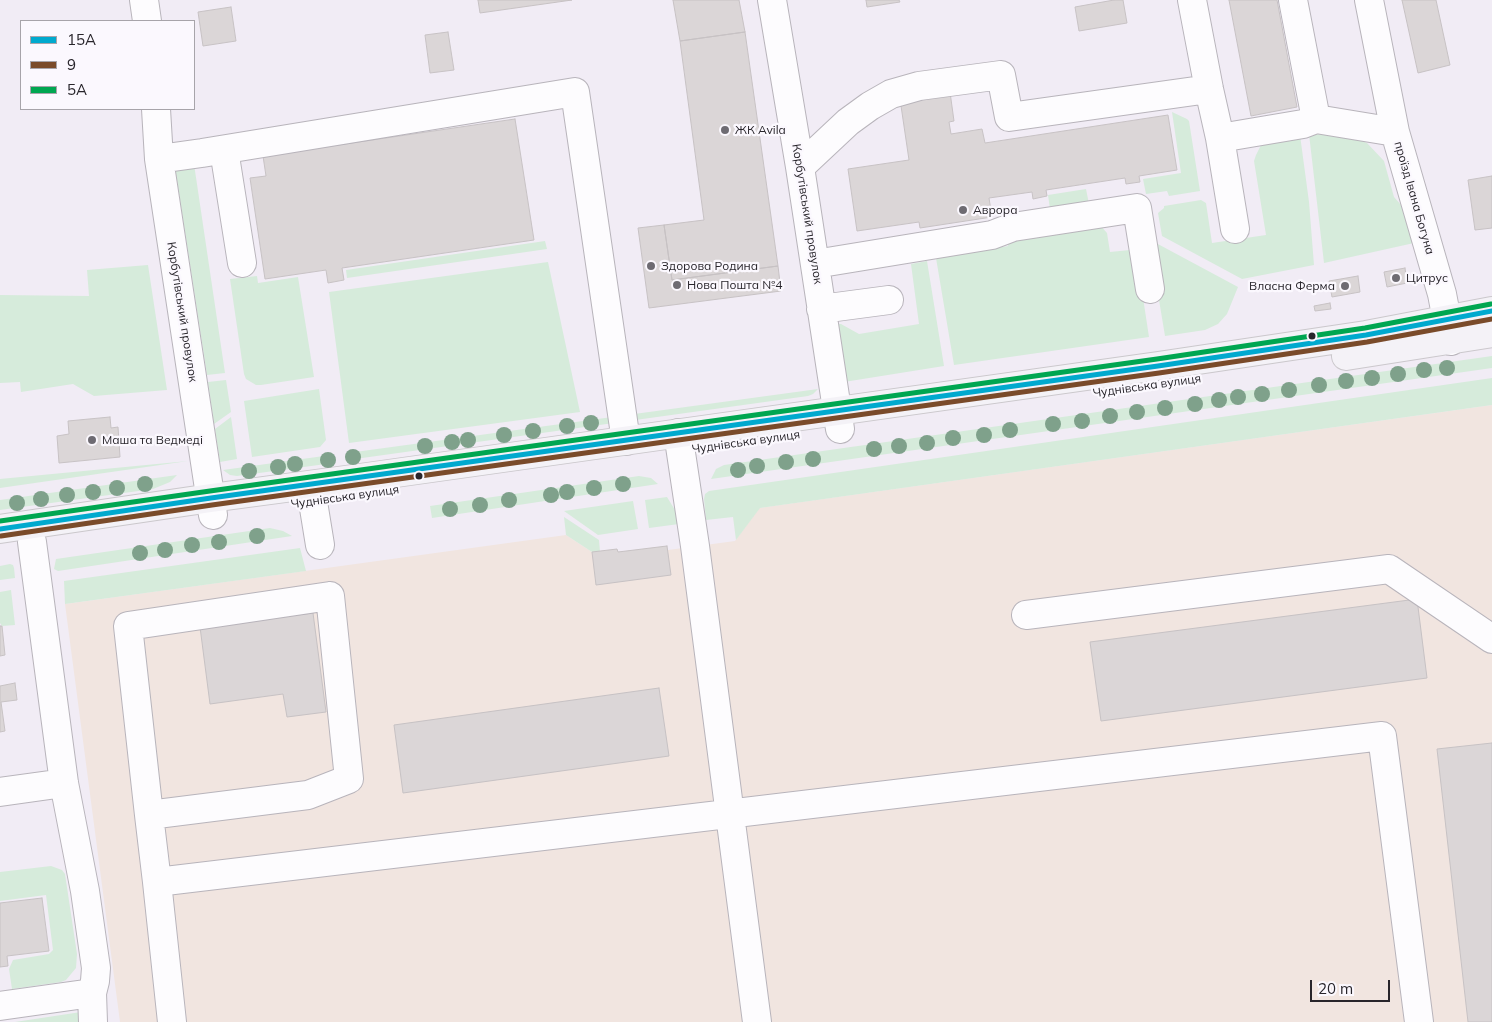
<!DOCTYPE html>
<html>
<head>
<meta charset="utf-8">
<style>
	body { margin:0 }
	#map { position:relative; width:1492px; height:1022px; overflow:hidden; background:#f1ecf5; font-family:Mulish,sans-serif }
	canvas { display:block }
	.legend { position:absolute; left:20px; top:20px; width:175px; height:90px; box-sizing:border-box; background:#fbf8fe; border:1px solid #a7a4aa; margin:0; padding:6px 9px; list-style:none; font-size:15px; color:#28252b }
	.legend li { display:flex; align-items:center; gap:10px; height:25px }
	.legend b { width:25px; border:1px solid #a7a4aa }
	.scale { position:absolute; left:1310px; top:980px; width:80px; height:22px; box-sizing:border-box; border:2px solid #28252b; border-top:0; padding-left:6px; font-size:15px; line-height:18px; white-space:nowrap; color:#28252b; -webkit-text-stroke:4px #fbf8fe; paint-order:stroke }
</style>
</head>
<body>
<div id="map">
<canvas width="1492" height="1022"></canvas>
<ul class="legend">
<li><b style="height:6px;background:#00a9ce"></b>15A</li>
<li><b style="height:6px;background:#7a4b2a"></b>9</li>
<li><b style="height:6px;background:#00a651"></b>5А</li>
</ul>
<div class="scale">20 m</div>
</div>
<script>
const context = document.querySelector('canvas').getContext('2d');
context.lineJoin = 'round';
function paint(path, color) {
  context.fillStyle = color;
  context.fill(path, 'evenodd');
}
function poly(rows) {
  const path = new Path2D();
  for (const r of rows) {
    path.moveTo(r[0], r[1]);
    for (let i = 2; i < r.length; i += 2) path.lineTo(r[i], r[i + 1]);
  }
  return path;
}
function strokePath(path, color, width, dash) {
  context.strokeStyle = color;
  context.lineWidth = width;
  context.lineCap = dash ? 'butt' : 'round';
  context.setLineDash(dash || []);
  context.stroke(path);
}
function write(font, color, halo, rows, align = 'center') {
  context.font = font + ' Mulish,sans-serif';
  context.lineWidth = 4.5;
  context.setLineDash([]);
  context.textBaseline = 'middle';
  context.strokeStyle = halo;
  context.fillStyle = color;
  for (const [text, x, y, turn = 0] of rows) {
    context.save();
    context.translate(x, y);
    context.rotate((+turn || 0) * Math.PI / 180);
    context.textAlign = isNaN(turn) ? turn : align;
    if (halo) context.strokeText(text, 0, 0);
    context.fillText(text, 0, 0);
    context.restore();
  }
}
paint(poly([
	[1492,405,1492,1022,120,1022,65,604,566,535,592,552,617,549,618,552,667,546,668,550,735,541,759,508]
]), '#f1e5e0');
paint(poly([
	[1172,112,1187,119,1189,121,1200,191,1169,196,1167,191,1146,194,1143,179,1181,173],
	[1309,134,1342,135,1355,138,1367,143,1384,161,1394,197,1402,206,1414,243,1324,263],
	[1300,135,1309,202,1314,265,1242,279,1162,236,1158,213,1164,208,1164,206,1201,200,1206,203,1212,243,1266,235,1254,161,1256,155,1262,143],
	[194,164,225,373,207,375,175,167],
	[1086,189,1089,204,1050,209,1048,195],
	[1099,224,1107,233,1110,252,1130,250,1142,291,1149,337,954,365,936,258,1008,246,1008,240],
	[545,241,547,249,347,278,346,270],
	[1156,243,1238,287,1227,314,1218,324,1205,330,1165,336,1157,288],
	[927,261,944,366,844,382,836,324,841,324,859,334,919,324,911,264],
	[548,262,580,412,349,443,329,292],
	[148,265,167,390,94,396,73,384,21,392,20,382,0,383,0,295,89,296,87,270],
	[257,276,258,283,298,277,314,377,261,385,256,385,246,379,244,374,230,279],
	[1492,356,1492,368,711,479,716,469,724,465],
	[1492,378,1492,405,760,508,736,540,733,517,706,520,704,499,705,494,709,491],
	[226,380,231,412,214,424,208,382],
	[319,389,326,440,320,447,252,457,244,401],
	[818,389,813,394,808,396,355,459,355,452],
	[231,417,237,459,220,462,215,429],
	[331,455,333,463,326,464,237,476,230,475,223,470],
	[188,461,0,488,0,479],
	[177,475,170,482,153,489,0,510,0,500],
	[639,476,651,478,658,484,432,518,430,506],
	[667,497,675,510,679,524,649,528,645,500],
	[633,501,638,529,598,535,564,511],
	[564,517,599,540,600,552,592,552,566,535],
	[270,528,283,531,292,536,58,571,54,569,56,559],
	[300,548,306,571,65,604,64,581],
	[10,564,13,565,14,568,15,578,0,580,0,566],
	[11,590,15,625,2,626,0,623,0,592],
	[51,866,62,870,65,874,77,954,76,968,66,980,61,982,12,989,9,969,13,960,49,954,53,950,46,895,0,901,0,872],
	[81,1012,85,1022,15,1022]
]), '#d6ebdb');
const building = poly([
	[478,0,572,0,480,13,478,0],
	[673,0,739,0,745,32,680,41,673,0],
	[866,0,899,0,900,2,867,7,866,0],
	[1114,0,1123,0,1127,23,1079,31,1075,7,1114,0],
	[1229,0,1277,0,1297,107,1251,116,1229,0],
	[1402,0,1436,0,1450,65,1418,73,1402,0],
	[231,7,236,41,203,46,198,12,231,7],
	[448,32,454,70,430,73,425,35,448,32],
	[745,32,778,266,672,280,664,225,704,220,680,41,745,32],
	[950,92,954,121,949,122,951,134,982,129,985,143,1168,115,1177,170,1139,176,1140,182,1126,184,1125,178,1046,190,1047,196,1033,199,1032,192,989,198,992,217,920,228,919,222,857,231,848,169,909,160,900,99,950,92],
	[515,119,534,240,342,268,344,280,328,283,326,270,265,279,250,178,266,176,263,156,515,119],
	[1492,176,1492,228,1475,230,1468,180,1492,176],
	[664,225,672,280,778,266,781,291,649,308,638,228,664,225],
	[1405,268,1407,283,1387,287,1384,272,1405,268],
	[1358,276,1360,292,1332,297,1329,281,1358,276],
	[1330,303,1331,309,1315,311,1314,306,1330,303],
	[110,417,111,428,118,427,120,457,59,463,57,436,69,434,68,421,110,417],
	[667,546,671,575,596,585,592,552,617,549,618,552,667,546],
	[1417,599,1427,678,1101,721,1090,642,1417,599],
	[313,613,326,712,287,717,283,694,210,704,200,627,313,613],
	[0,626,2,626,5,655,0,656,0,626],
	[15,683,17,700,1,702,5,731,0,732,0,686,15,683],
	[659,688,669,756,403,793,394,725,659,688],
	[1492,743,1492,1022,1468,1022,1437,749,1492,743],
	[42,898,49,951,7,956,8,966,0,967,0,903,42,898]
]);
paint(building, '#dbd6d7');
strokePath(building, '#c7c2c4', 1);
const minor = poly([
	[144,0,147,21],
	[772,0,800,167,840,429],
	[1192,0,1209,89,1220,138,1303,124,1316,119,1395,132,1442,294,1451,341],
	[1293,0,1316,119],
	[1369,0,1395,132],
	[156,109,159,159,213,515],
	[1220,138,1235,229],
	[224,150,242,263],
	[159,159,202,153,575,92,626,441],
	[800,167,848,122,870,106,891,94,919,86,1001,75,1009,117,1209,89],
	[815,264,992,235,1013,227,1137,208,1150,289],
	[821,309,889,300],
	[678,433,695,546,757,1022],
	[313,502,320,545],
	[1026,615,1389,569,1492,639],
	[0,792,64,783],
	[149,815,308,795,349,779,330,596,128,626,149,815,157,882,172,1022],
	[157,882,1382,736,1419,1022],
	[92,993,93,1022],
	[0,1006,92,993,95,981,96,968,85,891,64,783,32,542]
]);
const major = poly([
	[1346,356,1492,333],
	[0,529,211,498,353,479,1158,366,1366,335,1492,311]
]);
strokePath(minor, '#b8b4bb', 30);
strokePath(major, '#cbc8cc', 30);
strokePath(minor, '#fdfcfe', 28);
strokePath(major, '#f4f2f7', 28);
strokePath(poly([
	[0,529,211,498,1158,366,1366,335,1492,311]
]), '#00a9ce', 5);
strokePath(poly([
	[1,536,212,505,1159,373,1367,342,1492,319]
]), '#7a4b2a', 5);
strokePath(poly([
	[0,521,210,491,1157,359,1365,328,1491,304]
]), '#00a651', 5);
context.fillStyle = '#7fa18b';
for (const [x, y] of [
	[1447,368],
	[1424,370],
	[1398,374],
	[1372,378],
	[1346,381],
	[1319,385],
	[1289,390],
	[1262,394],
	[1238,397],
	[1219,400],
	[1195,404],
	[1165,408],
	[1137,412],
	[1110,416],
	[1082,421],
	[591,423],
	[1053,424],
	[567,426],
	[1010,430],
	[533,431],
	[504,435],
	[984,435],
	[953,438],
	[468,440],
	[452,442],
	[927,443],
	[425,446],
	[899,446],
	[874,449],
	[353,457],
	[813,459],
	[328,460],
	[786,462],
	[295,464],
	[757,466],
	[278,467],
	[738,470],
	[249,471],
	[145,484],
	[623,484],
	[117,488],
	[594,488],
	[93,492],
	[567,492],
	[67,495],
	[551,495],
	[41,499],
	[509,500],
	[17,503],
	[480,505],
	[450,509],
	[257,536],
	[219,542],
	[192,545],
	[165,550],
	[140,553]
]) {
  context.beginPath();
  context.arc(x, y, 8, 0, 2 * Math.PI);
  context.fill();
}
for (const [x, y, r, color] of [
	[725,130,5,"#6e6b72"],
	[963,210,5,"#6e6b72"],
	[651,266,5,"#6e6b72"],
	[1396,278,5,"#6e6b72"],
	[677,285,5,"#6e6b72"],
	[1345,286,5,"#6e6b72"],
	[1312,336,4.5,"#28252b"],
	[92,440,5,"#6e6b72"],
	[419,476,4.5,"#28252b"]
]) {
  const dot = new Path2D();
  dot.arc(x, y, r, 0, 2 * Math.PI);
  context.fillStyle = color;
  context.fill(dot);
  strokePath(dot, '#fbf8fe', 2);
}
write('12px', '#28252b', '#fbf8fe', [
	["ЖК Avila",735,130],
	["Аврора",973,210],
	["Здорова Родина",661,266],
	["Цитрус",1406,278],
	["Нова Пошта №4",687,285],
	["Власна Ферма",1335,286,"right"],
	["Маша та Ведмеді",102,440]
], 'left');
write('12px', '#28252b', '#fbf8fe', [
	["проїзд Івана Богуна",1414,198,74],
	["Корбутівський провулок",807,214,81],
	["Корбутівський провулок",182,312,81],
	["Чуднівська вулиця",1147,386,-8],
	["Чуднівська вулиця",746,442,-8],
	["Чуднівська вулиця",345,497,-8]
]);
</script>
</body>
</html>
